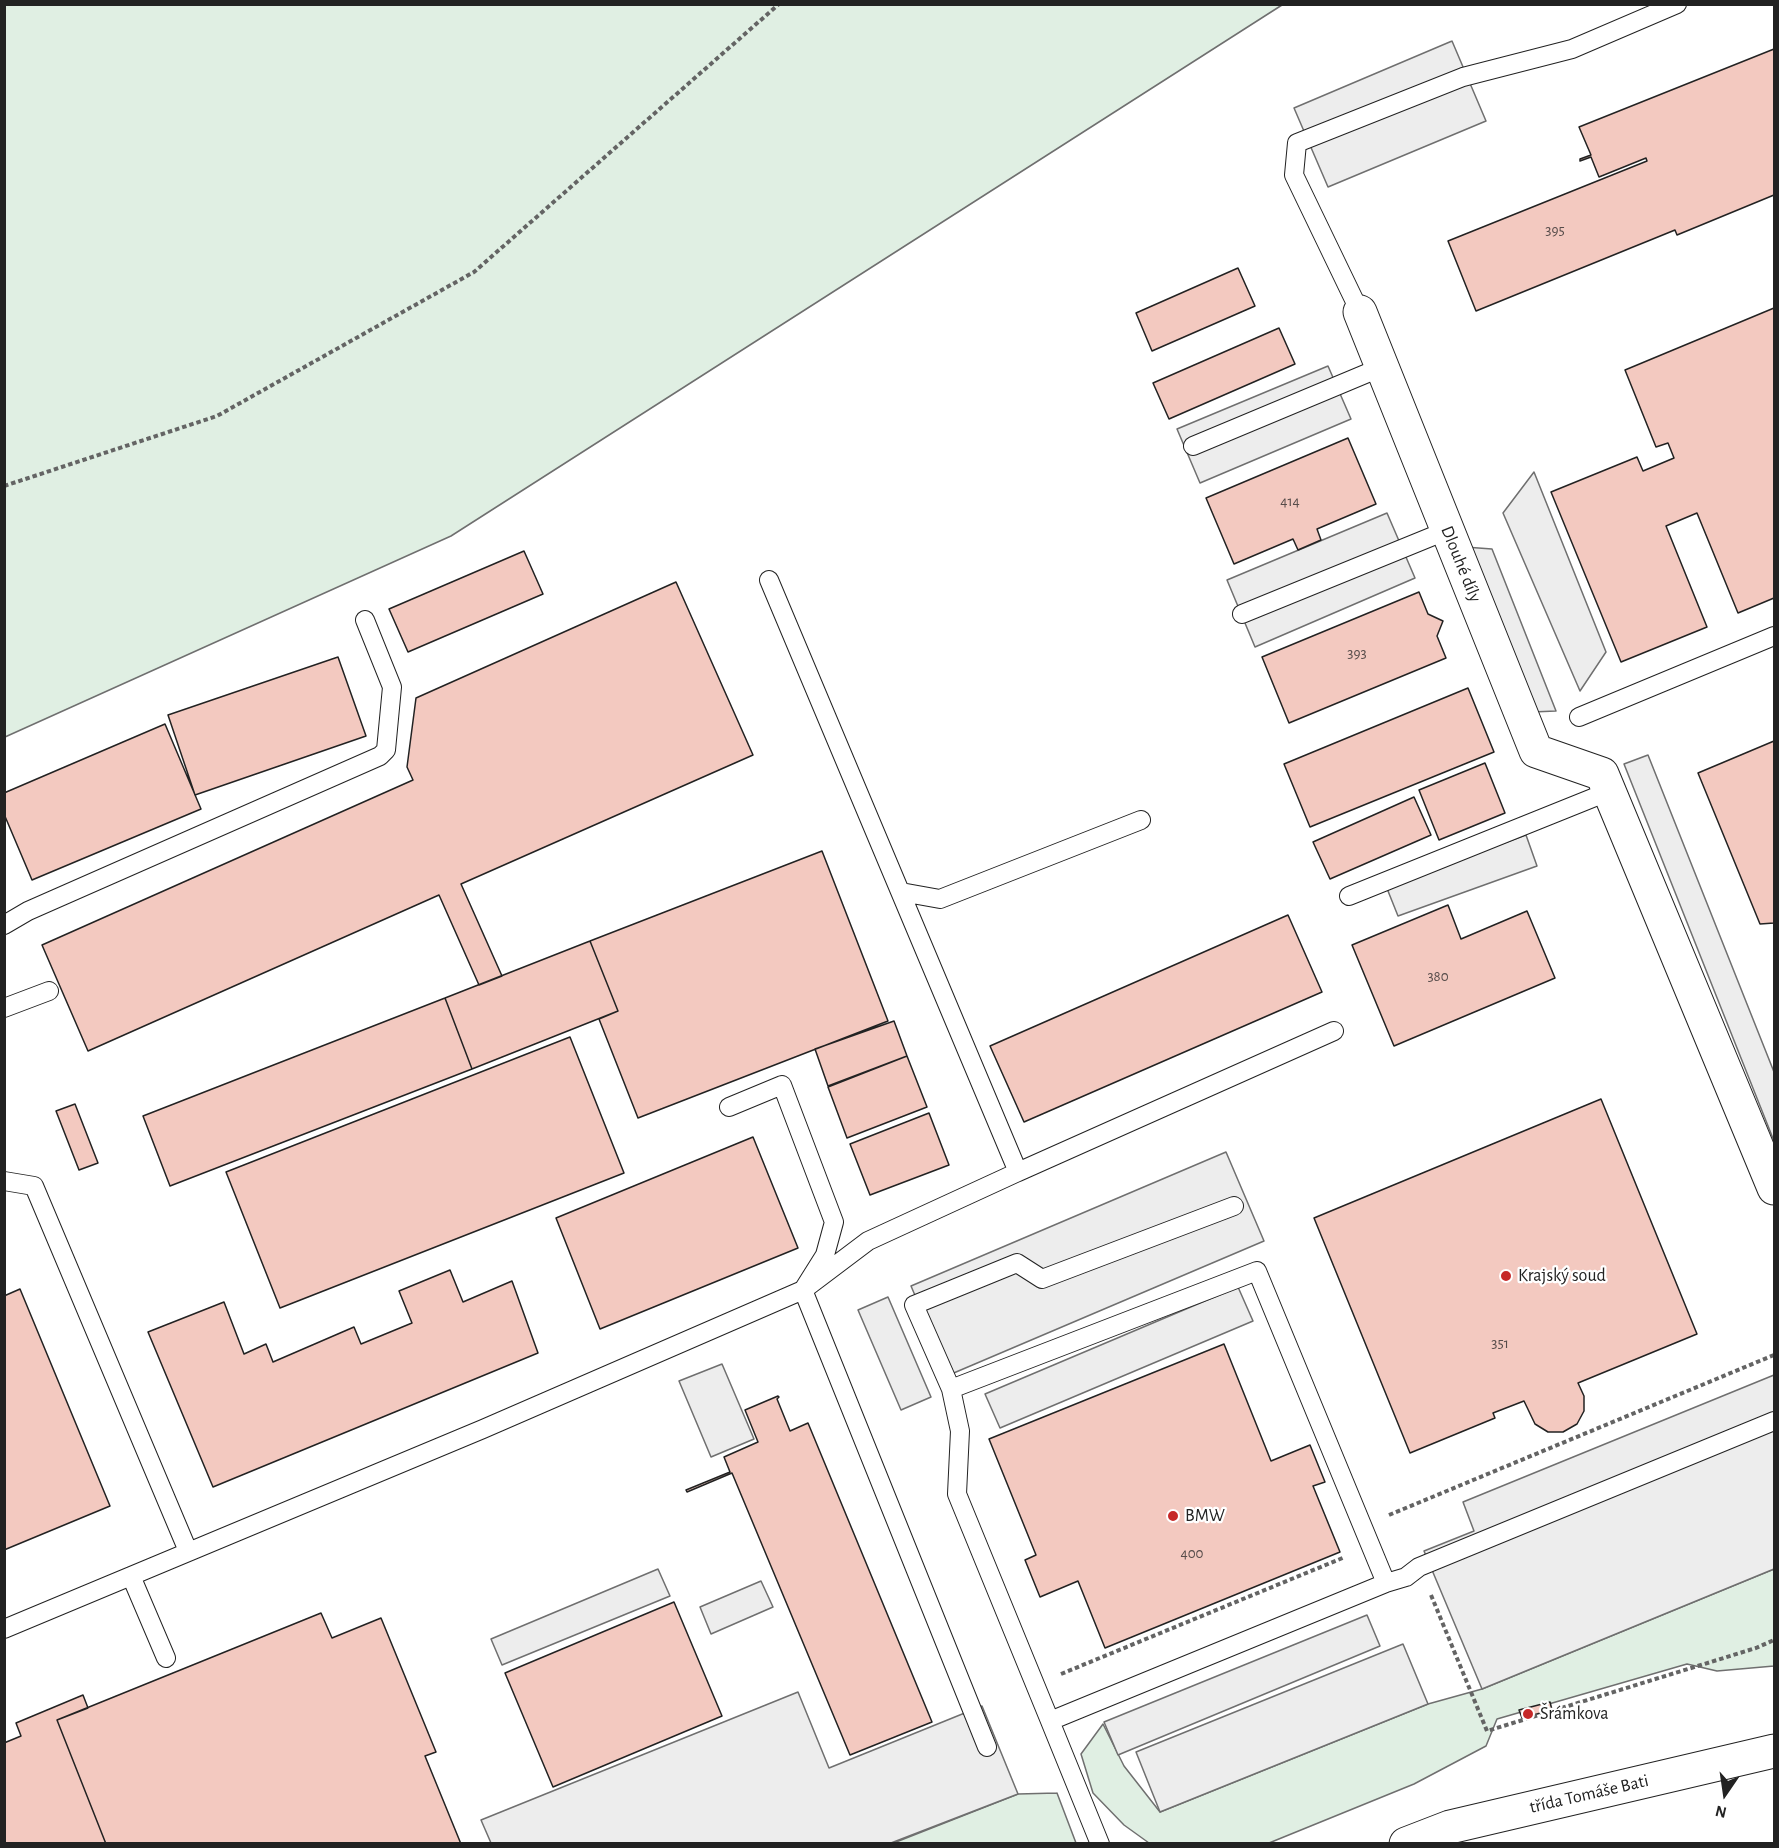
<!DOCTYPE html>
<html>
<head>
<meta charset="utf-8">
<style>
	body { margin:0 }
	#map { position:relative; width:1779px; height:1848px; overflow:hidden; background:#fff; font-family:"Alegreya Sans",sans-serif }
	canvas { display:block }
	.frame { position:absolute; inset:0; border:6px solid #222; pointer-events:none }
	.north { position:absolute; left:1695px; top:1764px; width:60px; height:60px; -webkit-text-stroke:4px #fff; paint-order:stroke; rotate:193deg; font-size:16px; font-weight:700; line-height:24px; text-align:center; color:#222 }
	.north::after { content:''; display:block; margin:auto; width:21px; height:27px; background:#222; clip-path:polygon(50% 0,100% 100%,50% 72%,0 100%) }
</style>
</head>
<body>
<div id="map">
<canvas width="1779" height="1848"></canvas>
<div class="frame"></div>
<div class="north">N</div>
</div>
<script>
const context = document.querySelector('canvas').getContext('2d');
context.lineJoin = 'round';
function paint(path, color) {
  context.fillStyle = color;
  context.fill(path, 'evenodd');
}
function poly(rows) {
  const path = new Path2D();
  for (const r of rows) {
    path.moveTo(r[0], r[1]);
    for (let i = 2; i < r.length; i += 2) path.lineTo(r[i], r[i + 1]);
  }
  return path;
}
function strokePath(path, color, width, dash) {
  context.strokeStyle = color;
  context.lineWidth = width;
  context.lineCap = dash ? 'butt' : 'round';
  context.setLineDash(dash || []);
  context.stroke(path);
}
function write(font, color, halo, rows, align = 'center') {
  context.font = font + ' "Alegreya Sans",sans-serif';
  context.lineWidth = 4.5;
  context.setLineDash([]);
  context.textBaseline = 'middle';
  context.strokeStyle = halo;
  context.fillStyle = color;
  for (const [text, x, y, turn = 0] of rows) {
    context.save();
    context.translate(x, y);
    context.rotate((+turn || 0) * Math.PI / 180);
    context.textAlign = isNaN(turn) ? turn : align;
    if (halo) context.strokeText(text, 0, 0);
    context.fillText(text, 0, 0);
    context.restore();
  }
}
const green = poly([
	[4,5,5,4,1282,5,451,536,5,737,4,5],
	[1774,1569,1774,1666,1717,1671,1687,1664,1497,1719,1486,1746,1414,1784,1269,1843,1149,1843,1124,1825,1093,1793,1081,1754,1103,1724,1124,1766,1160,1812,1428,1704,1482,1689,1774,1569],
	[1057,1793,1076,1843,891,1844,1018,1794,1057,1793]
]);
paint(green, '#e0efe3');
strokePath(green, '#6f6f6f', 1.5);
const parking = poly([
	[1452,41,1486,121,1328,187,1294,108,1452,41],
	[1328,366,1351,419,1200,483,1177,429,1328,366],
	[1534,472,1606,652,1580,691,1503,513,1534,472],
	[1387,513,1415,578,1255,647,1227,580,1387,513],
	[1465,547,1492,549,1556,711,1532,712,1465,547],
	[1648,755,1774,1072,1774,1141,1624,764,1648,755],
	[1526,835,1537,866,1398,916,1386,886,1526,835],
	[1226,1152,1264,1241,949,1375,911,1286,1226,1152],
	[1238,1287,1253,1321,1000,1428,985,1394,1238,1287],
	[888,1297,931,1397,901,1410,858,1310,888,1297],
	[722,1364,754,1439,711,1457,679,1381,722,1364],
	[1774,1375,1774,1569,1482,1689,1424,1551,1474,1531,1463,1502,1774,1375],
	[658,1569,670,1596,502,1665,491,1639,658,1569],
	[761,1581,773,1607,711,1634,700,1607,761,1581],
	[1367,1615,1380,1646,1118,1755,1104,1722,1367,1615],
	[1403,1644,1428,1704,1160,1812,1136,1752,1403,1644],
	[798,1692,829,1768,982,1706,1018,1794,891,1843,491,1843,481,1820,798,1692]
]);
paint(parking, '#ededed');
strokePath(parking, '#6f6f6f', 1.5);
const building = poly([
	[1774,49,1774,195,1677,235,1675,230,1476,311,1448,241,1647,161,1646,158,1599,177,1591,157,1580,161,1580,159,1591,155,1579,127,1774,49],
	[1238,268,1255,306,1152,351,1136,313,1238,268],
	[1774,308,1774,598,1738,613,1697,513,1666,526,1707,627,1621,662,1551,492,1637,457,1643,471,1674,458,1668,443,1656,447,1625,370,1774,308],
	[1279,328,1295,364,1169,419,1153,383,1279,328],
	[1348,438,1376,504,1317,529,1321,540,1298,550,1293,539,1234,564,1206,498,1348,438],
	[524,551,543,594,408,652,389,609,524,551],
	[676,582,753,755,461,884,502,976,479,985,439,895,88,1051,42,945,413,780,407,767,416,698,676,582],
	[1419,592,1428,614,1443,621,1437,636,1446,658,1289,723,1262,657,1419,592],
	[338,657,366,736,195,795,168,715,338,657],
	[1468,688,1494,752,1310,827,1284,764,1468,688],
	[165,724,201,809,32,880,4,814,4,793,165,724],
	[1774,741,1774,923,1760,924,1698,773,1774,741],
	[1485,763,1505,813,1439,840,1419,790,1485,763],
	[1414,797,1431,835,1330,879,1313,842,1414,797],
	[822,851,888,1021,638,1118,599,1019,618,1011,590,941,822,851],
	[1448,905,1461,939,1527,911,1555,978,1394,1046,1352,945,1448,905],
	[1288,915,1322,992,1024,1122,990,1046,1288,915],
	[590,941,618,1011,472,1069,445,998,590,941],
	[445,998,472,1069,170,1186,143,1116,445,998],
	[894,1021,907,1056,828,1086,815,1049,894,1021],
	[570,1037,624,1173,280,1308,226,1172,570,1037],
	[907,1056,927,1107,847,1138,828,1087,907,1056],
	[1601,1099,1697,1334,1578,1383,1584,1396,1584,1411,1577,1424,1563,1432,1548,1432,1535,1424,1524,1401,1493,1413,1495,1418,1410,1453,1314,1218,1601,1099],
	[75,1104,98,1163,79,1170,56,1111,75,1104],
	[929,1113,949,1165,870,1195,850,1144,929,1113],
	[753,1137,798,1248,600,1329,556,1218,753,1137],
	[450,1270,463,1302,512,1281,538,1353,213,1487,148,1332,224,1302,244,1354,266,1344,273,1362,354,1327,361,1344,412,1323,399,1291,450,1270],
	[20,1289,110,1506,4,1550,4,1296,20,1289],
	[1224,1344,1271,1461,1310,1445,1325,1482,1313,1486,1340,1552,1105,1648,1078,1581,1040,1597,1025,1560,1036,1555,989,1439,1224,1344],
	[778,1396,779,1397,777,1399,790,1431,808,1423,932,1722,850,1755,732,1473,687,1492,686,1490,730,1472,724,1457,758,1442,745,1410,778,1396],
	[674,1602,722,1716,553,1787,505,1673,674,1602],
	[321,1613,332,1638,381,1618,436,1752,425,1756,461,1844,106,1844,57,1720,321,1613],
	[83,1695,88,1708,57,1720,106,1844,4,1844,4,1743,21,1736,16,1723,83,1695],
	[1550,1702,1552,1710,1522,1718,1519,1710,1550,1702]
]);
paint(building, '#f3c9c0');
strokePath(building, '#222', 1.5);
const service = poly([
	[1360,312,1294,175,1297,143,1463,77,1572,49,1677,4],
	[1193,446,1382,367],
	[769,580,1018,1172,868,1241,803,1290,987,1747],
	[1242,614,1448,530],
	[1579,717,1774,636],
	[901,892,940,899,1141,820],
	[1349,896,1610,791],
	[4,925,28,911,380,756,386,750,392,687,365,620],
	[4,1008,49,991],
	[1018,1172,1334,1031],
	[4,1181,34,1186,188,1551],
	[951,1389,914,1305,1017,1263,1042,1279,1234,1206],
	[131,1576,166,1658],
	[4,1629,483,1429,803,1290,825,1255,834,1222,782,1085,729,1107],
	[1050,1721,957,1494,960,1431,951,1389,1257,1271,1386,1583],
	[1100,1844,1050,1721,1386,1583,1406,1577,1419,1567,1774,1421]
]);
const minor = poly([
	[1360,312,1536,751,1602,774,1774,1188]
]);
const primary = poly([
	[1406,1844,1450,1827,1774,1751]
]);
strokePath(service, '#222', 20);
strokePath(minor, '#222', 35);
strokePath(primary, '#222', 35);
strokePath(poly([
	[4,486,217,416,474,272,779,4],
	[1389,1515,1774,1355],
	[1431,1595,1487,1731,1756,1648,1774,1640],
	[1061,1674,1345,1557]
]), '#646464', 4, [4.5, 3]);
strokePath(service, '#fff', 18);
strokePath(minor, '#fff', 33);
strokePath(primary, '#fff', 33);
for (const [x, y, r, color] of [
	[1506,1276,6,"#c62828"],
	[1173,1516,6,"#c62828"],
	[1528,1714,6,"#c62828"]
]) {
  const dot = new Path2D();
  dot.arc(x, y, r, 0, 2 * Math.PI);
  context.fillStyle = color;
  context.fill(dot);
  strokePath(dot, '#fff', 2);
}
write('15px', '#564c4a', null, [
	["395",1555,230],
	["414",1290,501],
	["393",1357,653],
	["380",1438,976],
	["351",1500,1343],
	["400",1192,1553]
]);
write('18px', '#222', '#fff', [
	["Dlouhé díly",1461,564,68],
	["třída Tomáše Bati",1589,1794,-13]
]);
write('18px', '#222', '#fff', [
	["Krajský soud",1518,1276],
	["BMW",1185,1516],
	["Šrámkova",1540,1714]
], 'left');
</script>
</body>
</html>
